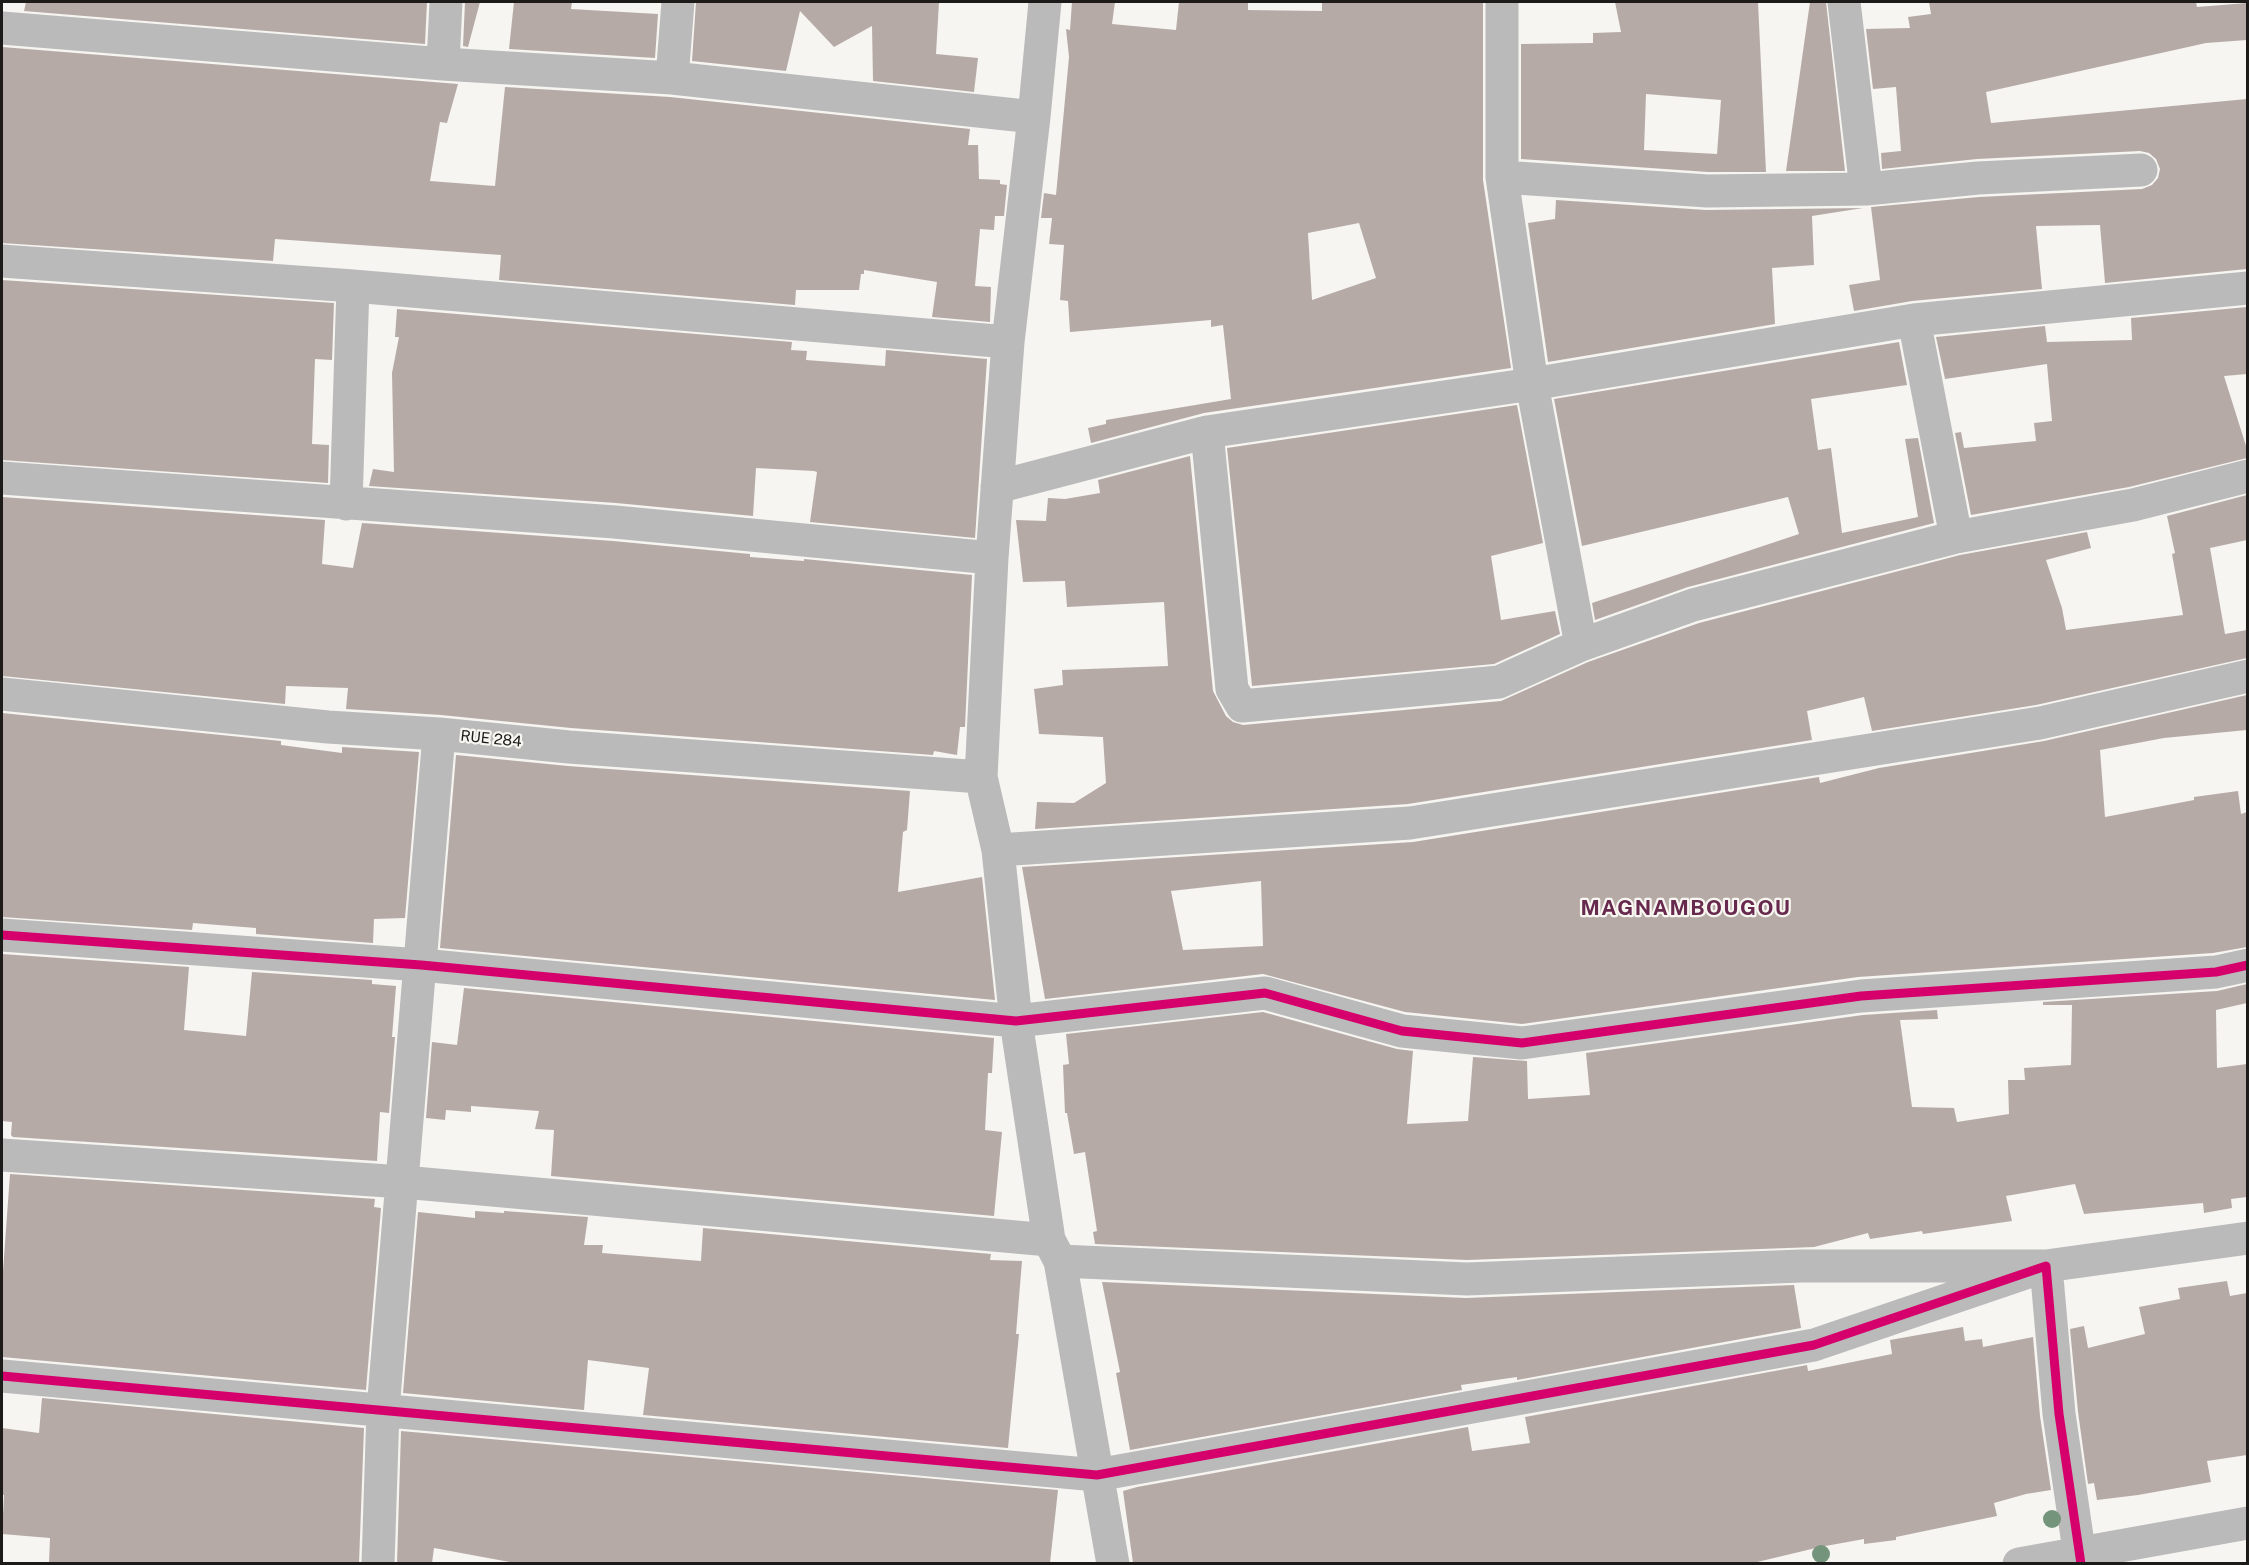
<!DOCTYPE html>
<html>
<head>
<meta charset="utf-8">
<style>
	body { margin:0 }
	#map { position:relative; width:2249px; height:1565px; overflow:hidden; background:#f6f5f1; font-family:"Public Sans",sans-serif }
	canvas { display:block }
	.frame { position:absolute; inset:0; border:3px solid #1c1b19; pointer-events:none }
</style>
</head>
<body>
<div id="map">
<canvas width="2249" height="1565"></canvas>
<div class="frame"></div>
</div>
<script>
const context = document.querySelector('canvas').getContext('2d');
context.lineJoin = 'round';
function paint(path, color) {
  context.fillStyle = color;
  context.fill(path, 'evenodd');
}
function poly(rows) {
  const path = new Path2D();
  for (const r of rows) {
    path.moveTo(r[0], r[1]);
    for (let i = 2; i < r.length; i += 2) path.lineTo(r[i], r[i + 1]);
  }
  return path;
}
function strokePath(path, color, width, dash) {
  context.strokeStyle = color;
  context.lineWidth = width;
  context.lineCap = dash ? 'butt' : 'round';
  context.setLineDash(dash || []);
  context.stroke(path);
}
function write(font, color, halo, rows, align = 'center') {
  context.font = font + ' "Public Sans",sans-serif';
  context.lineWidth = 4.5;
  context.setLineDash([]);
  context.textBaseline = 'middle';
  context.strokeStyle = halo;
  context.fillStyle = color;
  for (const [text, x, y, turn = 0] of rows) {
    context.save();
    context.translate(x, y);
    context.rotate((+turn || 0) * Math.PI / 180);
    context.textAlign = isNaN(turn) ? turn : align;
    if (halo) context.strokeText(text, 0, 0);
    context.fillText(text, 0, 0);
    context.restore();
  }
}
paint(poly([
	[26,2,427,2,425,44,24,11],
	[465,2,480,2,468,47,463,46],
	[514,2,572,2,571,9,658,14,655,58,509,49],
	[696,2,939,2,936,54,978,58,974,92,873,81,872,26,834,47,800,11,786,71,692,61],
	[1072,2,1115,2,1112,24,1176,30,1179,2,1248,2,1248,10,1322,11,1322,2,1483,2,1483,180,1511,368,1204,413,1091,443,1088,428,1106,424,1106,420,1231,399,1223,325,1211,327,1211,320,1070,332,1068,301,1060,300,1064,245,1049,244,1052,218,1041,218,1044,193,1056,195,1069,57,1066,29,1070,30],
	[1359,223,1376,278,1312,300,1308,233],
	[1615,2,1758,2,1766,172,1708,172,1521,159,1521,44,1593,43,1593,33,1621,32],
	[1646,94,1721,100,1717,154,1644,150],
	[1810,2,1826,2,1845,171,1786,171],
	[1929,2,2196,2,2197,7,2247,3,2247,40,2206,43,1986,92,1991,123,2247,99,2247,269,2105,283,2100,225,2036,226,2042,289,1912,301,1854,311,1849,285,1880,280,1871,207,1979,197,2142,189,2152,185,2158,178,2160,169,2156,159,2149,153,2140,151,1977,159,1882,169,1881,153,1901,151,1896,87,1873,89,1866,29,1910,28,1908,17,1931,14],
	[2,47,458,84,447,123,440,122,430,181,495,186,505,87,670,97,970,129,968,145,978,145,979,179,1000,180,1000,184,1007,185,1004,216,995,216,994,230,980,229,975,286,991,287,990,322,932,317,937,282,864,270,864,274,861,274,859,290,796,290,795,305,499,280,501,255,275,239,273,261,2,243],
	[1556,200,1706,210,1863,208,1812,216,1814,265,1772,268,1775,324,1548,362,1528,223,1555,219],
	[2,280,334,303,332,360,315,359,312,444,329,445,328,483,2,460],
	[2247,307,2247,374,2224,376,2247,449,2247,458,2129,487,1971,515,1955,433,1961,432,1964,448,2036,441,2034,423,2052,421,2047,364,1945,379,1936,337,2045,326,2047,342,2132,340,2131,318],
	[397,309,792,342,791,350,807,351,806,360,885,366,886,350,987,359,975,538,810,522,817,472,814,471,756,468,753,516,616,503,369,486,373,469,394,472,392,373,399,337,395,337],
	[1899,342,1907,385,1811,399,1818,450,1831,448,1842,533,1918,517,1905,439,1918,438,1934,523,1688,587,1595,620,1592,603,1799,534,1788,497,1582,546,1554,399],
	[1517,405,1543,543,1491,556,1501,620,1555,611,1560,634,1494,664,1252,686,1227,448],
	[1190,456,1213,691,1226,716,1233,722,1243,725,1501,701,1588,662,1699,623,1960,555,2087,532,2091,548,2046,560,2062,608,2066,630,2183,615,2172,554,2175,553,2167,516,2247,495,2247,540,2210,548,2225,634,2247,630,2247,658,2036,705,1872,731,1864,697,1807,711,1812,740,1408,804,1035,829,1037,802,1074,803,1106,783,1103,737,1039,734,1034,689,1063,685,1062,670,1168,666,1164,602,1067,607,1065,581,1023,582,1016,520,1046,521,1048,498,1065,499,1100,493,1098,480],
	[2,497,325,520,322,564,353,568,362,523,613,541,750,554,750,557,804,561,804,559,972,575,965,727,960,727,957,755,934,751,933,755,571,728,441,715,346,709,348,688,286,686,285,704,2,676],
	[2247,695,2247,730,2164,738,2100,750,2105,817,2194,800,2194,797,2238,791,2241,814,2247,812,2247,947,2213,953,1858,977,1522,1024,1405,1012,1263,974,1045,999,1022,867,1413,842,1819,777,1820,783,1879,768,2044,741],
	[1261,881,1263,946,1183,950,1171,891],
	[2,713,281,741,281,745,342,753,342,747,419,752,405,918,374,919,373,943,256,934,256,928,193,923,192,930,2,917],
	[456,755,568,766,910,791,907,830,903,832,898,892,982,877,995,1000,440,948],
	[2,954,189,967,184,1030,246,1036,252,972,372,980,372,984,396,986,392,1037,395,1037,389,1113,380,1112,377,1161,13,1137,11,1135,12,1122,2,1121],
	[2247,984,2247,1003,2216,1010,2217,1068,2247,1064,2247,1197,2231,1199,2232,1208,2204,1213,2203,1203,2084,1214,2075,1184,2006,1196,2012,1221,1923,1234,1922,1231,1870,1239,1868,1233,1814,1247,1467,1260,1095,1244,1093,1232,1097,1231,1085,1152,1074,1154,1067,1113,1065,1113,1063,1065,1069,1064,1066,1034,1263,1012,1397,1049,1413,1051,1407,1124,1468,1121,1473,1057,1527,1061,1528,1099,1590,1095,1586,1053,1863,1015,1937,1010,1938,1019,1900,1020,1912,1107,1954,1108,1957,1122,2009,1114,2008,1080,2025,1080,2024,1068,2071,1065,2072,1005,2043,1005,2043,1002,2217,991],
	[464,988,994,1038,992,1073,988,1073,985,1130,1002,1132,994,1216,551,1176,554,1130,535,1129,539,1111,471,1106,471,1112,446,1110,445,1120,426,1118,432,1042,457,1045],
	[10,1174,375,1199,374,1207,381,1208,366,1390,2,1357,2,1285],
	[475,1211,504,1213,504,1211,588,1217,584,1245,603,1245,602,1253,701,1261,703,1228,991,1254,990,1260,1022,1261,1016,1334,1019,1334,1008,1448,643,1415,649,1368,588,1360,584,1410,403,1393,418,1212,475,1218],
	[2227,1281,2230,1296,2247,1293,2247,1455,2207,1461,2211,1482,2138,1495,2097,1500,2094,1483,2088,1484,2078,1412,2070,1329,2084,1326,2088,1348,2145,1334,2139,1307,2180,1299,2178,1288],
	[1102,1282,1466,1298,1794,1285,1801,1328,1517,1380,1517,1377,1461,1385,1462,1390,1130,1450,1116,1373,1120,1372],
	[1963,1327,1965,1341,1982,1339,1983,1347,2033,1337,2040,1416,2051,1490,2026,1494,1994,1503,1997,1516,1896,1537,1896,1540,1864,1544,1864,1539,1820,1547,1753,1563,1133,1563,1123,1491,1137,1487,1468,1427,1472,1451,1530,1443,1525,1417,1807,1365,1808,1371,1892,1354,1890,1340],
	[42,1398,364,1428,359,1563,49,1563,50,1538,2,1534,4,1495,2,1495,2,1428,39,1433],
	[401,1431,1058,1490,1050,1563,515,1563,434,1548,432,1563,397,1563]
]), '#b6aaa7');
strokePath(poly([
	[1045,2,1034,117,1008,342,992,558,981,777,998,850,1016,1021,1049,1240,1060,1261,1113,1564],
	[1502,2,1502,177,1532,384,1581,645],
	[1844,2,1866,189],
	[2,28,443,64,672,78,1034,117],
	[443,64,446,2],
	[672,78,678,2],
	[1502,177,1707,191,1866,189,1978,178,2141,170],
	[2,261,353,286,1008,342],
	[1914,320,1956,537],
	[1207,432,1232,689,1242,706,1499,682,1581,645,1693,605,1956,537,2133,505,2248,476],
	[2,478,615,522,992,558],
	[997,487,1207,432,1532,384,1914,320,2248,288],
	[346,504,353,286],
	[2,694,328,727,439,734,569,747,981,777],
	[998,850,1410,823,2040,723,2248,676],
	[2,935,421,965,1016,1021,1265,993,1402,1031,1522,1043,1861,996,2216,972,2248,965],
	[2,1155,403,1182,1049,1240],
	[1060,1261,1467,1279,1801,1266,2046,1266,2248,1238],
	[2,1376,1097,1475,1814,1345,2046,1266,2059,1414,2081,1564],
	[378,1564,383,1410,439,734],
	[2019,1564,2248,1523]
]), '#bababa', 33);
strokePath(poly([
	[2,935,421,965,1016,1021,1265,993,1402,1031,1522,1043,1861,996,2216,972,2248,965],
	[2,1376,1097,1475,1814,1345,2046,1266,2059,1414,2081,1564]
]), '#d6006c', 9);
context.fillStyle = '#75947c';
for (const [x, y] of [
	[2052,1519],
	[1821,1554]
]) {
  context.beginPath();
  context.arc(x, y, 9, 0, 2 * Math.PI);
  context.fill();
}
write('15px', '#1c1b19', '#f7f6f0', [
	["RUE 284",491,739,6]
]);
context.letterSpacing = '1.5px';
write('bold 21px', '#67294d', '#f7f6f0', [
	["MAGNAMBOUGOU",1686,909]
]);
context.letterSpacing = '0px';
</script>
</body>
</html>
